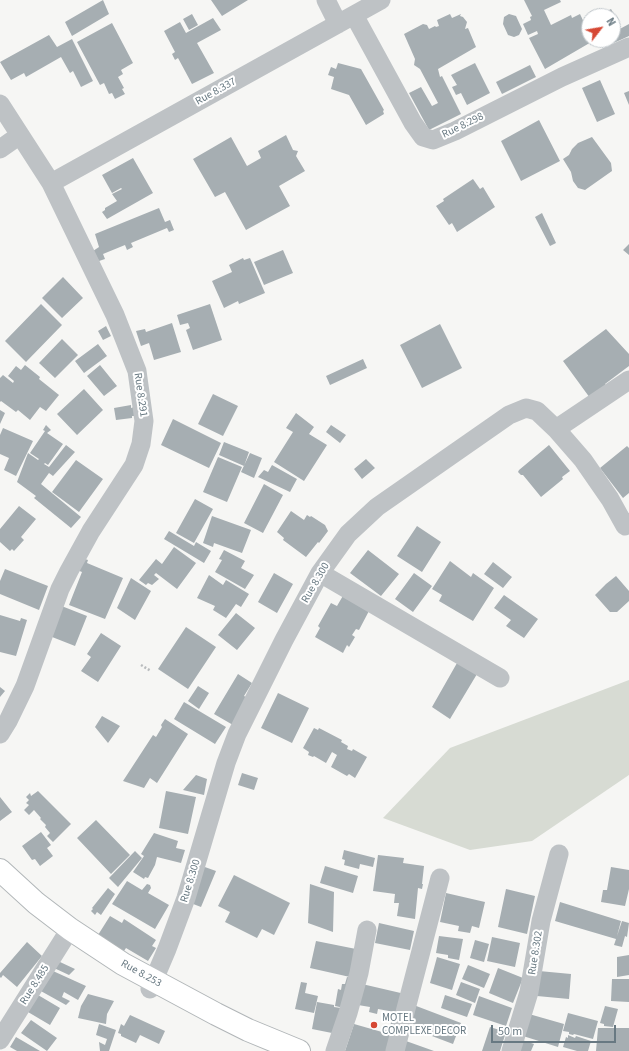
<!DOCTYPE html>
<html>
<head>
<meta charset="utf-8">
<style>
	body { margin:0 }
	#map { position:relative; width:629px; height:1051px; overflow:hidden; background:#f6f6f4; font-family:"Source Sans 3",sans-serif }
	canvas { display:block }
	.north { position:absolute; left:581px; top:8px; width:40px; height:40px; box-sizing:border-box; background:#fff; border:1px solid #c3c9cd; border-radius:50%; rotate:59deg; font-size:11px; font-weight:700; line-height:16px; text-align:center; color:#687982 }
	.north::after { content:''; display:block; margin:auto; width:14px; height:18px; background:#d64834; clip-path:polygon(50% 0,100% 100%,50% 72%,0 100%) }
	.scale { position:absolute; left:491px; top:1025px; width:125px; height:18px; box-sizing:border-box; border:2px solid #687982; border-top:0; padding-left:5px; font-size:12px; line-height:14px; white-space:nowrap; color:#687982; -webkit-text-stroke:3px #fff; paint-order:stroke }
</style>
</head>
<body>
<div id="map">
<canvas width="629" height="1051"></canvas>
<div class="north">N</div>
<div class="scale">50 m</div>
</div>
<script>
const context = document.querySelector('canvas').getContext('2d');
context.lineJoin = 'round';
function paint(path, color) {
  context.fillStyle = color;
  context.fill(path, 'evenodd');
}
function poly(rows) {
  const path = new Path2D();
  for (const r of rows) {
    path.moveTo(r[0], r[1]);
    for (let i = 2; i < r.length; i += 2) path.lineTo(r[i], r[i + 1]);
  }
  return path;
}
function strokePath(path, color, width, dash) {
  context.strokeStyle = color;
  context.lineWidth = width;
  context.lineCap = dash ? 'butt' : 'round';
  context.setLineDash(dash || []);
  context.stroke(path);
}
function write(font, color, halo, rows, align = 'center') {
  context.font = font + ' "Source Sans 3",sans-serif';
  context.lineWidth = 4;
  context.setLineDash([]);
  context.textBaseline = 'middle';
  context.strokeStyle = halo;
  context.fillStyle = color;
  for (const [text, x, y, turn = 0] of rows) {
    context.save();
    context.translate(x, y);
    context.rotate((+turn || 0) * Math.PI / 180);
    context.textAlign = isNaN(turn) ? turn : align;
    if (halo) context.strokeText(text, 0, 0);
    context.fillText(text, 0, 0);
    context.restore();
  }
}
paint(poly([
	[629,680,629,775,532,841,470,850,383,818,450,748]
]), '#d7dbd3');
paint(poly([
	[103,0,109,14,72,36,65,22],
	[211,0,248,0,222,16],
	[524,0,560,0,561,2,544,10,551,25,571,15,572,18,580,14,589,33,589,40,593,41,545,69,529,38,538,34,537,31,528,35,523,24,531,20,530,17,532,16],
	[611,9,620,24,614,27,616,31,629,24,629,36,605,47,601,40,613,40,613,16,598,16],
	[192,14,198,25,189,30,183,19],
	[450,14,452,18,461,14,460,16,463,17,467,22,465,29,468,28,476,47,438,69,440,77,442,76,461,114,429,130,409,93,421,87,432,106,438,103,420,69,414,65,415,59,404,34,423,24,427,25,429,29,435,26,436,27,439,26,437,20],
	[509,14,516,16,522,29,519,35,514,37,508,35,503,24,504,17],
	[213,18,221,30,197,43,214,73,192,84,178,58,175,60,172,54,175,52,164,31,180,22,186,33],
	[112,23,133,63,121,70,123,74,118,77,124,88,122,89,125,94,115,99,112,93,109,94,104,83,100,85,77,42],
	[49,35,57,47,72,39,93,81,81,87,73,71,70,73,61,57,26,77,24,73,11,80,0,62],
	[338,63,361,69,384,110,383,111,384,114,366,125,349,95,331,89,334,77,328,75,331,67,336,69],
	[475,63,490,93,467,105,461,93,456,95,452,87,457,85,451,75],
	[530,65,536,77,502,94,496,82],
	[600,80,615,114,597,122,582,88],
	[629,91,629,105,624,93],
	[539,120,560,161,521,181,501,141],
	[286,135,293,150,298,151,296,156,305,171,279,186,290,206,246,230,225,192,215,197,193,159,231,137,247,166,261,158,258,151],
	[592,137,611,163,612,171,585,190,578,188,573,181,571,172,563,159,569,155,572,149,578,143],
	[133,158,153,193,107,219,102,212,105,210,105,208,117,201,112,194,122,189,121,188,112,193,102,175],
	[473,179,480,189,483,187,495,207,457,232,452,223,449,225,436,206,444,201,443,199],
	[159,208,165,222,170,220,174,230,169,232,167,228,131,243,133,247,127,250,125,245,103,254,105,259,99,261,93,251,99,247,95,234],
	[542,213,556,243,550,246,535,217],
	[629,244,629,255,623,250],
	[283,250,293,273,264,285,254,262],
	[243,258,244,260,250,258,265,293,239,304,238,301,224,308,212,281,232,272,229,265],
	[63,277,83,298,62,318,42,298],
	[41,304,62,325,26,362,5,341],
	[210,304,222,340,193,350,186,330,190,328,188,323,180,325,177,315],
	[172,323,181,352,154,360,149,343,141,346,136,331,145,329,146,332],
	[440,324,462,368,422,388,400,345],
	[106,326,111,336,103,340,98,331],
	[606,329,629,354,629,366,605,384,606,386,590,398,563,361],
	[62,339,78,355,55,378,39,363],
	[98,344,107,356,84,373,75,361],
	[363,359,367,368,330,385,326,376],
	[25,365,40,377,39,379,59,395,46,411,40,407,30,420,18,410,16,412,1,401,0,402,0,378,3,375,13,383,14,381,8,376,16,366,21,370],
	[100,365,117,386,104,396,87,376],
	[84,389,103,410,77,435,57,414],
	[213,394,238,406,223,436,198,424],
	[131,405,131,408,134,407,135,416,132,416,132,418,116,420,114,408],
	[0,410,5,413,0,424],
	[296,413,314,427,309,434,327,445,304,481,274,462,293,432,286,428],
	[173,419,221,443,209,468,161,445],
	[46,425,51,430,47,433,63,444,48,465,45,463,44,464,49,467,66,445,75,452,53,476,49,473,41,484,81,517,71,528,34,498,36,496,17,482,28,453,38,460,39,459,30,453,45,431,43,430],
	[331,425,346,435,340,443,326,432],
	[3,428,33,441,16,476,4,470,9,458,0,454,0,435],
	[224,442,249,452,244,466,219,455],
	[549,445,570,471,562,477,563,479,541,497,523,475,521,475,518,472,519,470],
	[627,446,629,448,629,493,623,498,600,468],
	[250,453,262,458,254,478,241,472],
	[218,457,242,467,227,502,203,492],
	[366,459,375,468,362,479,354,469],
	[76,460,103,479,79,512,52,492],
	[272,465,297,479,290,492,258,477,264,470,268,472],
	[264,484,283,495,263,533,244,523],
	[195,499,213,509,194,543,176,533],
	[19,506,36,519,21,537,24,540,14,551,12,549,10,551,0,542,0,529],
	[291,511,304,520,307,515,310,517,311,516,325,525,328,531,319,543,318,542,306,557,283,540,284,538,277,532],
	[212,516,251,530,242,553,214,543,213,547,203,543],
	[417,526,441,542,422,572,397,556],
	[169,531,194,546,196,542,211,551,204,563,164,539],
	[174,547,196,563,177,589,156,573,154,575,159,579,152,585,148,583,146,585,139,580,156,559,162,564],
	[224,550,245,561,241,568,254,575,245,589,215,572,222,560,219,559],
	[368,550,399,574,381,596,350,573],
	[82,558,88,560,87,563,123,578,105,619,69,605,82,572,77,570],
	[450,561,471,577,473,573,494,588,473,621,439,601,442,595,432,589],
	[493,562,512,577,503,588,484,574],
	[5,569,48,586,39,610,0,594,0,581],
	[274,573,293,584,277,613,258,602],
	[414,573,432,586,413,612,395,599],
	[209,575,223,585,226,580,249,594,241,607,236,604,226,618,213,610,215,606,197,598],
	[616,576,629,591,629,601,617,612,610,612,595,595,606,584],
	[131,578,151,591,135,620,117,608],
	[344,594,370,609,359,630,356,629,352,635,355,637,349,647,347,645,343,653,315,637,320,628,318,626,331,603,337,606],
	[504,595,538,619,524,638,506,626,511,620,494,608],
	[59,605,87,616,75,646,47,635],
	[236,613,255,628,237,650,218,635],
	[0,615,20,621,21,618,27,620,16,656,0,652],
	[186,627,216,647,188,689,158,669],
	[101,633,121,646,98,682,81,671,91,657,87,654],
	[457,663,477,674,450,719,432,707],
	[238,674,252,683,244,696,248,698,233,725,214,714],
	[198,686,209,693,199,709,188,701],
	[0,687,5,691,0,697],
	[278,693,309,708,292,743,261,728],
	[184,702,226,727,215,744,174,719],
	[102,716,120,726,108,743,95,727],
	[165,719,188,734,157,783,150,778,144,788,123,781,153,735,156,737,162,727,161,725],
	[314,728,318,730,319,728,342,740,341,742,348,746,347,749,352,751,353,749,367,757,355,778,349,774,347,776,331,767,337,755,332,752,326,763,314,756,313,757,308,755,309,752,303,748],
	[242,773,258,778,254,790,238,785],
	[196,775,207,779,204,795,183,790],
	[38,791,71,824,53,842,47,836,50,833,45,827,46,825,40,819,41,818,34,810,29,815,24,810,29,805,26,803,29,800,26,797,30,793,31,796],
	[166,791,196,797,188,834,159,828],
	[0,797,12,812,0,821],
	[96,820,130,855,111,874,77,838],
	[41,832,51,845,47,848,53,856,40,866,35,859,32,860,22,846],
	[154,833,178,841,176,848,185,850,181,863,157,857,155,865,148,878,145,877,144,879,133,872,144,856,141,854],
	[344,850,375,858,373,867,360,864,359,869,344,865,345,860,342,859],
	[135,851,142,858,118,887,109,878],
	[378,855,404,858,403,863,424,866,422,884,423,884,422,889,418,888,415,919,397,916,399,903,394,903,395,894,373,891],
	[202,866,216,871,201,907,188,902],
	[325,866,358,876,353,893,320,883],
	[611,867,629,870,629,889,625,906,601,902,603,890,607,890],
	[234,875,290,903,274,935,262,929,257,938,225,922,230,912,218,906],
	[127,881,142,890,147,884,150,885,151,888,148,893,169,905,155,929,112,904],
	[310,884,334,892,333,932,308,923],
	[108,888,115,894,101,915,97,912,95,915,91,911,93,909,92,908],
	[506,889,535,896,527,934,498,927],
	[446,893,485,902,479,928,472,926,470,933,458,931,459,926,440,922],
	[560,902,621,921,617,936,622,921,629,923,627,937,625,936,622,947,614,945,616,939,555,921],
	[110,916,122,923,124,919,156,940,152,946,156,948,148,961,126,948,124,951,98,935],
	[379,923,414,931,410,950,375,943],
	[439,936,463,939,459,960,448,958,448,955,436,953],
	[492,937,520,943,515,967,487,961],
	[475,940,489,944,484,962,470,958],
	[316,941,356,949,350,977,310,968],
	[27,942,42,956,17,987,3,975,1,978,0,977,0,973],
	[629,955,629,975,617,977,617,957],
	[437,957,460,964,452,990,430,983],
	[60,962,75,969,69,975,54,968],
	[468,965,490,974,484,988,462,979],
	[498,968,523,978,513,1003,489,993],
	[53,971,86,986,78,1000,64,992,62,997,70,1001,66,1005,39,990],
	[539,971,571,974,569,999,537,996],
	[347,977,354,979,349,1009,335,1006,338,989,341,990,342,984,345,984],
	[612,979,629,979,629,1002,611,1001],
	[301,982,307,983,305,993,318,996,314,1013,295,1009],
	[461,982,480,989,475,1003,456,995],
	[362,984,405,994,400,1013,378,1009,377,1014,369,1012,370,1007,358,1005],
	[88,994,114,1001,107,1014,106,1024,78,1018,81,1006],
	[38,995,60,1008,50,1025,28,1012],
	[445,995,472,1004,467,1017,441,1008],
	[479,996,512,1008,506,1026,473,1015],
	[317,1002,334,1005,334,1007,341,1008,337,1034,312,1029],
	[411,1004,461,1023,453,1044,424,1033,425,1028,405,1021],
	[605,1006,618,1009,613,1027,604,1026,604,1024,600,1023],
	[568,1013,598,1021,593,1039,574,1034,573,1035,569,1034,569,1032,563,1031],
	[529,1014,564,1024,558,1047,523,1036],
	[130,1015,165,1031,159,1044,140,1035,136,1043,121,1036,121,1034,118,1033,121,1024,124,1026],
	[392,1018,399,1020,391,1051,345,1051,354,1024,382,1032,383,1029,389,1031],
	[31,1020,57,1038,47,1051,21,1033],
	[99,1024,116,1030,109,1051,100,1051,99,1042,105,1045,107,1039,96,1035],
	[490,1027,506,1032,500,1051,482,1051],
	[598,1028,629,1028,629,1051,596,1051],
	[568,1035,575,1038,576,1036,591,1041,588,1051,577,1051,563,1047,566,1037,568,1038],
	[16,1037,40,1051,17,1051,10,1047],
	[522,1040,534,1044,531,1051,516,1051],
	[406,1041,434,1051,403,1051]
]), '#a6aeb2');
const highway = poly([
	[0,870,36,903,70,929,123,964,216,1014,248,1030,299,1051]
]);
strokePath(highway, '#b1b6b8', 24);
strokePath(poly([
	[141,665,151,671]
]), '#b8bbbd', 2.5, [2, 2]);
strokePath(poly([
	[326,0,338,24],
	[354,15,413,123,423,137,433,140,455,131,562,77,629,47],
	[0,104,51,183,115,315,137,371,144,421,141,444,134,465,91,531,69,571,60,589,25,686,8,721,0,734],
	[0,149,20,135],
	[51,183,381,0],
	[556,429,629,380],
	[320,573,500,678],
	[150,989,167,949,186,898,226,763,237,734,284,640,320,573,348,534,377,507,509,415,526,408,537,411,556,429,583,460,610,499,625,526,629,523],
	[0,1040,70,929],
	[335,1051,348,1013,359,973,367,930],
	[395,1051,440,878],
	[511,1051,529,992,541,921,559,854]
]), '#bec2c5', 19);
strokePath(highway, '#fff', 22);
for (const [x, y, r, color] of [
	[374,1025,4,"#d64834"]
]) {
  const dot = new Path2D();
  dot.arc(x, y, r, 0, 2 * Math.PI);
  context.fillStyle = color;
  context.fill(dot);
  strokePath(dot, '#fff', 1.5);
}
write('11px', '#687982', '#fff', [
	["Rue 8.337",216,92,-29],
	["Rue 8.298",463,126,-26],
	["Rue 8.291",140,395,82],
	["Rue 8.300",316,583,-60],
	["Rue 8.300",191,881,-73],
	["Rue 8.302",536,953,-81],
	["Rue 8.253",141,974,29],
	["Rue 8.485",35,985,-58]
]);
write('11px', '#687982', '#fff', [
	["MOTEL",382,1019],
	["COMPLEXE DECOR",382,1032]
], 'left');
</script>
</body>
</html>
